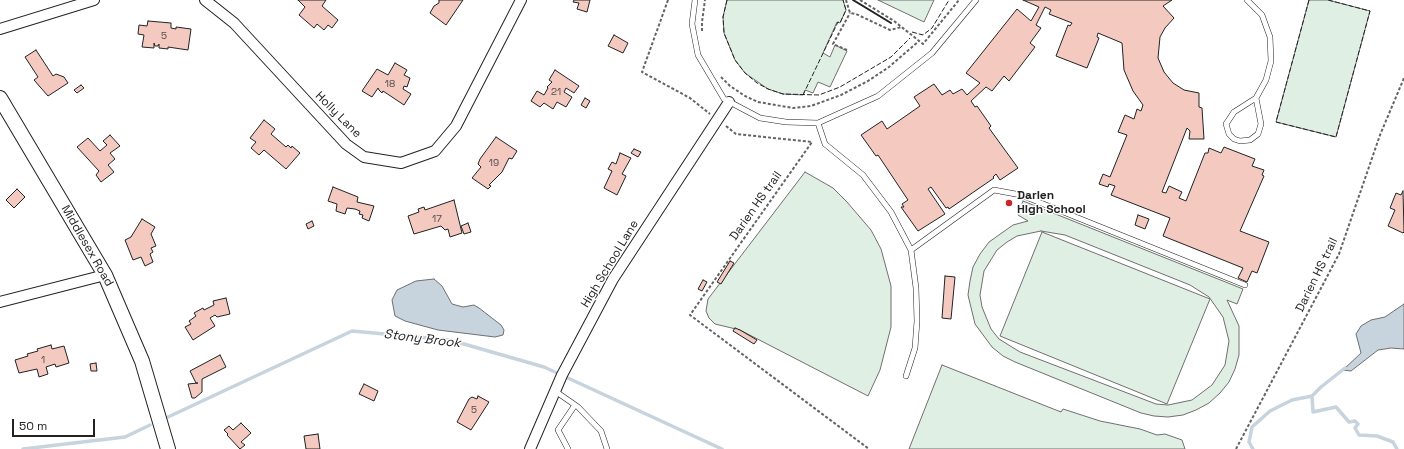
<!DOCTYPE html>
<html>
<head>
<meta charset="utf-8">
<style>
	body { margin:0 }
	#map { position:relative; width:1404px; height:449px; overflow:hidden; background:#fff; font-family:"Space Grotesk",sans-serif }
	canvas { display:block }
	.scale { position:absolute; left:12px; top:419px; width:83px; height:18px; box-sizing:border-box; border:2px solid #222; border-top:0; padding-left:5px; font-size:12px; line-height:14px; white-space:nowrap; color:#222; -webkit-text-stroke:3px #fff; paint-order:stroke }
</style>
</head>
<body>
<div id="map">
<canvas width="1404" height="449"></canvas>
<div class="scale">50 m</div>
</div>
<script>
const context = document.querySelector('canvas').getContext('2d');
context.lineJoin = 'round';
function paint(path, color) {
  context.fillStyle = color;
  context.fill(path, 'evenodd');
}
function poly(rows) {
  const path = new Path2D();
  for (const r of rows) {
    path.moveTo(r[0], r[1]);
    for (let i = 2; i < r.length; i += 2) path.lineTo(r[i], r[i + 1]);
  }
  return path;
}
function strokePath(path, color, width, dash) {
  context.strokeStyle = color;
  context.lineWidth = width;
  context.lineCap = dash ? 'butt' : 'round';
  context.setLineDash(dash || []);
  context.stroke(path);
}
function write(font, color, halo, rows, align = 'center') {
  context.font = font + ' "Space Grotesk",sans-serif';
  context.lineWidth = 3;
  context.setLineDash([]);
  context.textBaseline = 'middle';
  context.strokeStyle = halo;
  context.fillStyle = color;
  for (const [text, x, y, turn = 0] of rows) {
    context.save();
    context.translate(x, y);
    context.rotate((+turn || 0) * Math.PI / 180);
    context.textAlign = isNaN(turn) ? turn : align;
    if (halo) context.strokeText(text, 0, 0);
    context.fillText(text, 0, 0);
    context.restore();
  }
}
const green = poly([
	[727,0,843,0,846,10,840,23,837,22,823,53,830,57,835,45,847,51,830,87,818,82,813,93,805,90,803,95,783,94,768,89,745,73,735,60,724,33,723,17,727,0],
	[878,0,934,0,924,22,878,0],
	[1309,0,1328,0,1370,11,1336,137,1276,122,1309,0],
	[805,172,833,188,847,202,871,230,881,249,891,286,891,327,880,370,868,396,740,330,715,324,709,318,706,311,708,299,805,172],
	[1023,201,1243,289,1237,304,1227,300,1239,326,1239,355,1235,369,1229,382,1220,393,1209,403,1196,410,1183,415,1168,417,1154,416,1141,413,1015,362,1003,356,992,347,975,324,968,295,970,281,973,267,980,254,989,242,1013,225,1028,221,1018,215,1023,201],
	[1041,231,1065,235,1190,285,1209,297,1223,317,1229,341,1225,365,1212,385,1192,400,1168,405,1156,404,1020,352,999,339,991,329,982,307,980,295,984,271,997,250,1007,242,1017,236,1041,231],
	[1042,232,1210,299,1167,404,1000,336,1042,232],
	[942,365,1061,412,1063,409,1100,421,1140,429,1157,435,1165,434,1182,440,1185,449,909,449,942,365]
]);
paint(green, '#e0efe3');
strokePath(green, '#6f6f6f', 1);
const water = poly([
	[434,279,442,286,452,304,463,307,474,305,479,308,501,325,504,330,503,335,495,337,438,330,405,321,395,316,392,300,397,290,416,281,434,279],
	[1404,304,1404,349,1391,348,1378,350,1351,371,1343,370,1361,353,1356,334,1361,326,1371,320,1385,317,1404,304]
]);
paint(water, '#c7d3dd');
strokePath(water, '#6f6f6f', 1);
strokePath(poly([
	[1312,396,1313,412,1336,407,1349,422,1355,421,1358,424,1355,428,1359,435,1377,436,1393,442,1397,449],
	[1312,396,1321,387,1345,368],
	[168,417,352,331,450,340,544,367,722,449],
	[23,449,125,437,150,425],
	[1253,449,1249,442,1252,427,1270,411,1292,400,1312,396]
]), '#c7d3dd', 3.5);
const building = poly([
	[298,0,326,0,322,6,338,20,332,28,328,25,324,30,317,24,314,28,299,15,305,7,298,0],
	[439,0,463,0,446,25,430,13,434,6,439,3,439,0],
	[574,0,590,0,587,12,577,9,579,3,573,2,574,0],
	[1023,0,1172,0,1163,6,1174,18,1165,28,1160,37,1158,58,1164,72,1173,83,1184,90,1199,93,1199,107,1202,108,1204,139,1189,139,1190,131,1187,128,1162,192,1166,193,1169,186,1182,192,1179,198,1186,201,1205,153,1208,153,1209,148,1221,153,1224,147,1255,159,1252,166,1264,170,1262,175,1264,176,1240,231,1269,242,1257,273,1252,271,1247,282,1238,278,1243,268,1163,236,1170,218,1111,195,1115,186,1109,184,1108,187,1099,184,1103,174,1110,177,1127,135,1118,132,1125,115,1134,119,1137,109,1141,111,1143,105,1133,91,1124,70,1122,43,1098,33,1097,37,1099,38,1087,68,1056,56,1068,25,1070,26,1072,23,1049,14,1051,10,1045,7,1036,25,1041,28,1030,43,1035,47,1009,81,1004,76,992,91,986,87,971,101,975,107,977,106,991,126,989,128,1018,168,1000,180,996,174,993,177,994,178,949,209,948,207,946,208,931,187,928,189,945,214,918,231,901,207,904,207,902,204,908,200,878,155,876,156,861,135,882,121,887,129,920,106,914,97,934,84,942,95,950,90,953,94,962,89,967,95,980,83,966,73,1017,9,1031,21,1039,7,1023,0],
	[148,21,171,23,171,28,176,29,176,27,191,29,188,50,168,47,168,49,159,48,159,44,158,46,155,46,154,43,154,48,142,47,144,35,138,34,139,25,147,26,148,21],
	[614,35,628,43,623,53,608,46,614,35],
	[36,50,53,76,56,74,64,77,68,83,48,96,34,80,38,77,25,57,36,50],
	[395,63,407,70,404,75,410,78,407,87,404,86,403,89,411,94,404,105,383,91,382,93,379,90,378,88,372,97,362,91,377,69,388,75,395,63],
	[555,70,579,86,574,93,566,88,564,92,572,97,566,107,557,102,553,109,544,103,540,107,531,101,537,91,544,95,548,88,547,87,552,82,549,80,555,70],
	[81,85,84,88,77,93,74,90,81,85],
	[585,98,590,101,586,108,581,105,585,98],
	[264,120,275,129,271,134,286,147,288,145,291,148,292,146,300,153,286,169,264,150,259,155,251,148,256,142,250,138,264,120],
	[110,135,120,146,110,153,115,159,108,165,114,172,101,182,96,175,99,171,77,147,88,138,100,151,107,145,103,141,110,135],
	[496,137,517,151,512,159,509,158,502,172,489,185,491,186,488,189,472,178,481,167,478,164,480,159,496,137],
	[634,149,641,152,638,157,631,153,634,149],
	[620,153,631,158,622,174,626,176,617,195,604,188,612,171,608,169,612,162,616,164,620,153],
	[333,187,358,197,357,202,374,206,369,221,362,218,363,215,359,214,360,211,355,209,347,208,345,214,336,211,337,204,328,201,333,187],
	[17,189,25,197,14,208,6,200,17,189],
	[1403,191,1404,232,1403,233,1388,226,1395,210,1390,208,1396,193,1401,195,1403,191],
	[454,200,462,233,450,237,448,229,445,230,441,226,414,234,408,216,419,212,418,209,424,207,425,210,454,200],
	[1138,215,1149,219,1145,229,1135,225,1138,215],
	[142,219,155,227,151,234,156,246,151,248,153,252,150,254,153,262,145,266,141,257,133,260,125,240,131,237,142,219],
	[312,221,314,226,308,229,306,224,312,221],
	[468,223,471,232,464,234,461,226,468,223],
	[730,261,734,263,721,284,717,282,730,261],
	[945,276,955,277,951,319,942,318,945,276],
	[703,280,707,282,702,291,698,289,703,280],
	[226,298,230,314,217,317,215,315,210,318,215,326,193,340,185,327,191,324,189,321,196,316,194,313,203,308,204,310,214,305,213,301,226,298],
	[735,328,740,330,757,340,754,344,733,331,735,328],
	[51,345,52,349,64,346,69,363,56,367,55,364,46,367,48,374,39,377,37,369,19,373,15,360,28,356,27,354,38,351,37,349,51,345],
	[220,355,226,367,202,379,202,392,195,398,192,398,188,384,198,383,196,383,190,371,220,355],
	[96,363,97,371,91,371,90,364,96,363],
	[364,384,378,391,374,401,359,394,364,384],
	[478,396,489,402,471,430,457,422,469,399,472,397,477,399,478,396],
	[241,423,251,433,241,442,245,445,240,449,227,435,228,434,224,430,229,426,233,430,241,423],
	[318,434,320,449,306,449,304,436,318,434]
]);
paint(building, '#f3c9c0');
strokePath(building, '#222', 1);
const service = poly([
	[695,0,692,24,698,55,724,99,760,118,786,122,818,123,878,96,932,53,976,0],
	[1247,0,1262,15,1270,37,1271,61,1266,80,1256,98,1234,112,1226,124,1229,134,1234,139,1240,141,1250,140,1258,134,1261,124,1256,98],
	[818,123,825,144,863,175,891,212,911,250,916,288,917,321,915,348,906,376],
	[911,250,994,190,1021,195,1245,285],
	[555,391,578,407,601,431,607,449],
	[568,449,558,430,575,405]
]);
const minor = poly([
	[205,0,234,23,346,144,364,157,401,163,435,151,456,126,521,0],
	[0,29,94,0],
	[0,302,105,275],
	[530,449,562,375,613,279,729,102]
]);
const secondary = poly([
	[0,98,105,275,142,361,168,449]
]);
strokePath(service, '#222', 6);
strokePath(minor, '#222', 12);
strokePath(secondary, '#222', 16);
strokePath(poly([
	[668,0,642,72,690,98,710,114],
	[846,0,850,13,856,14,890,30,902,27],
	[860,0,894,21,923,44,959,0],
	[702,31,702,22,705,0],
	[847,50,833,44,850,13],
	[721,77,730,86,745,96,758,102,793,108,811,106,841,95,868,81,889,67,919,41],
	[726,126,736,134,812,142,690,315,869,449],
	[1236,449,1339,254,1380,135,1404,78]
]), '#646464', 2, [3, 2]);
strokePath(service, '#fff', 5);
strokePath(minor, '#fff', 10);
strokePath(secondary, '#fff', 14);
strokePath(poly([
	[727,0,723,17,724,33,735,60,745,73,757,83,768,89,783,94,819,95,840,87,891,57,910,38],
	[1309,0,1276,122,1336,137,1370,11,1328,0],
	[912,32,923,35,932,28,949,0],
	[803,95,838,22,840,23,846,10,843,0]
]), '#222', 1, [5, 2]);
strokePath(poly([
	[853,0,891,23]
]), '#222', 2);
for (const [x, y, r, color] of [
	[1009,203,4,"#c62828"]
]) {
  const dot = new Path2D();
  dot.arc(x, y, r, 0, 2 * Math.PI);
  context.fillStyle = color;
  context.fill(dot);
  strokePath(dot, '#fff', 1.5);
}
write('10px', '#564c4a', null, [
	["5",164,36],
	["18",390,84],
	["21",556,92],
	["19",494,163],
	["17",437,219],
	["1",43,360],
	["5",474,410]
]);
write('12px', '#222', '#fff', [
	["Holly Lane",338,115,45],
	["Darien HS trail",756,206,-55],
	["Middlesex Road",87,246,60],
	["High School Lane",610,264,-59],
	["Darien HS trail",1317,275,-64]
]);
write('bold 12px', '#222', '#fff', [
	["Darien",1017,196],
	["High School",1017,210]
], 'left');
write('italic 13px', '#222', '#fff', [
	["Stony Brook",422,339,7]
]);
</script>
</body>
</html>
